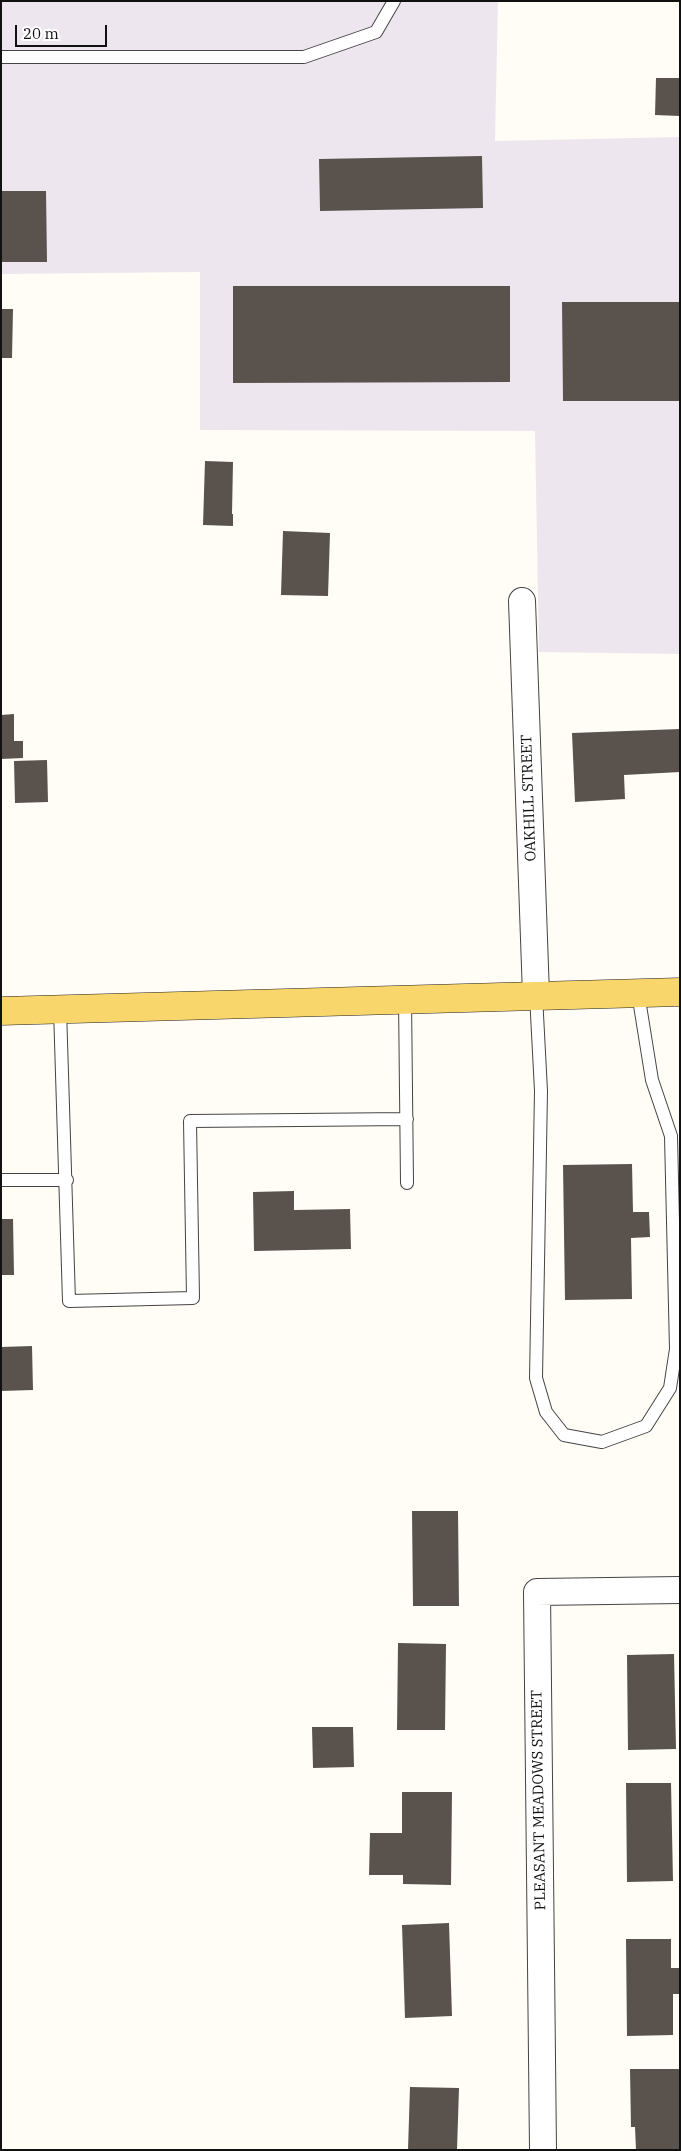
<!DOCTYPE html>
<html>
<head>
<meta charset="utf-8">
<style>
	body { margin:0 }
	#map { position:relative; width:681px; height:2151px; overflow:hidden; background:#fffdf5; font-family:"IBM Plex Serif",serif }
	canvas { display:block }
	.frame { position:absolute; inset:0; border:2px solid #111; pointer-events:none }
	.scale { position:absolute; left:15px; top:25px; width:92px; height:22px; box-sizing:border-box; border:2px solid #111; border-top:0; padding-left:6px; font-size:15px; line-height:18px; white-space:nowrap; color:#111; -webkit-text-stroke:4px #fff; paint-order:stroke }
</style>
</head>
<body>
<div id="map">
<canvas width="681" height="2151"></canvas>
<div class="frame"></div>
<div class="scale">20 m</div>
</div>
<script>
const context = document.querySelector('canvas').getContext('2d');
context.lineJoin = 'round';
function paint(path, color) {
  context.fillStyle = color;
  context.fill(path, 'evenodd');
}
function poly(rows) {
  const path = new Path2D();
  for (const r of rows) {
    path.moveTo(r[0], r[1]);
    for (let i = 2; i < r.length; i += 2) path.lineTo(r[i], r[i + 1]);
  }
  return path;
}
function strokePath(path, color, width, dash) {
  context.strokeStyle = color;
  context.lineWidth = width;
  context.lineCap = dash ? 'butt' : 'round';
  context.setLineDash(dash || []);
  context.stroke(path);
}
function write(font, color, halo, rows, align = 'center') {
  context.font = font + ' "IBM Plex Serif",serif';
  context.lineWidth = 5;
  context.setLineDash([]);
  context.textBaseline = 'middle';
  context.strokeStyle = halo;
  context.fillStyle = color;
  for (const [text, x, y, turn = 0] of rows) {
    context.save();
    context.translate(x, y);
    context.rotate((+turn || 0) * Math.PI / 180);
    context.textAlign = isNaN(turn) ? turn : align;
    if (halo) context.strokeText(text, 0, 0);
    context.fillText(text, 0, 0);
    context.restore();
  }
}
paint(poly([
	[1,1,498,1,495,141,680,137,680,654,539,652,535,431,200,430,200,272,1,274]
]), '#eee6ef');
paint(poly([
	[656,78,680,78,680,116,655,115],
	[482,156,483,208,320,211,319,159],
	[1,191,46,191,47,262,1,262],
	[233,286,510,286,510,382,233,383],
	[562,302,680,302,680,401,563,401],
	[1,309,13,309,12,358,1,358],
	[205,461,233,462,232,514,233,514,233,526,203,525],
	[283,531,330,533,328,596,281,595],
	[14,714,14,741,23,741,23,758,1,759,1,715],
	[680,729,680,772,624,775,625,799,575,802,572,733],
	[47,760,48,802,15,803,14,761],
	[632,1164,633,1212,649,1212,650,1237,631,1238,632,1299,565,1300,563,1165],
	[294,1191,294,1210,350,1209,351,1249,254,1251,253,1192],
	[1,1219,13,1219,14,1275,1,1275],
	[32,1346,33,1390,1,1391,1,1347],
	[412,1511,458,1511,459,1606,413,1606],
	[398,1643,446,1644,445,1730,397,1730],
	[674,1654,676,1749,628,1750,627,1655],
	[312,1727,353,1727,354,1767,313,1768],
	[626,1783,671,1783,673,1881,627,1882],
	[402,1792,452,1792,451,1885,403,1884,403,1875,369,1875,370,1833,402,1833],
	[449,1923,452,2016,405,2018,402,1925],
	[626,1939,671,1939,671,1968,680,1968,680,1994,673,1994,673,2035,627,2036],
	[630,2069,680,2069,680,2150,636,2150,635,2127,631,2127],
	[410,2087,459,2088,457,2150,408,2150]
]), '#5a524d');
const service = poly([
	[1,57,304,57,376,32,394,1],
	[536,995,541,1091,536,1378,546,1412,564,1435,602,1442,646,1426,670,1388,676,1349,671,1136,652,1080,638,993],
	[405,999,407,1183],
	[60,1009,69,1301,193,1298,190,1121,407,1119],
	[1,1180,67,1180]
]);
const minor = poly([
	[522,601,536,995],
	[543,2150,537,1592,680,1590]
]);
const primary = poly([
	[1,1011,680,992]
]);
strokePath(service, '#444', 14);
strokePath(minor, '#444', 28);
strokePath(primary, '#222', 29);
strokePath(service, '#fff', 12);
strokePath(minor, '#fff', 26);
strokePath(primary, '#f9d66b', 28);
write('15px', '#111', '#fff', [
	["OAKHILL STREET",529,798,-92],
	["PLEASANT MEADOWS STREET",539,1800,-91]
]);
</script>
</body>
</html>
